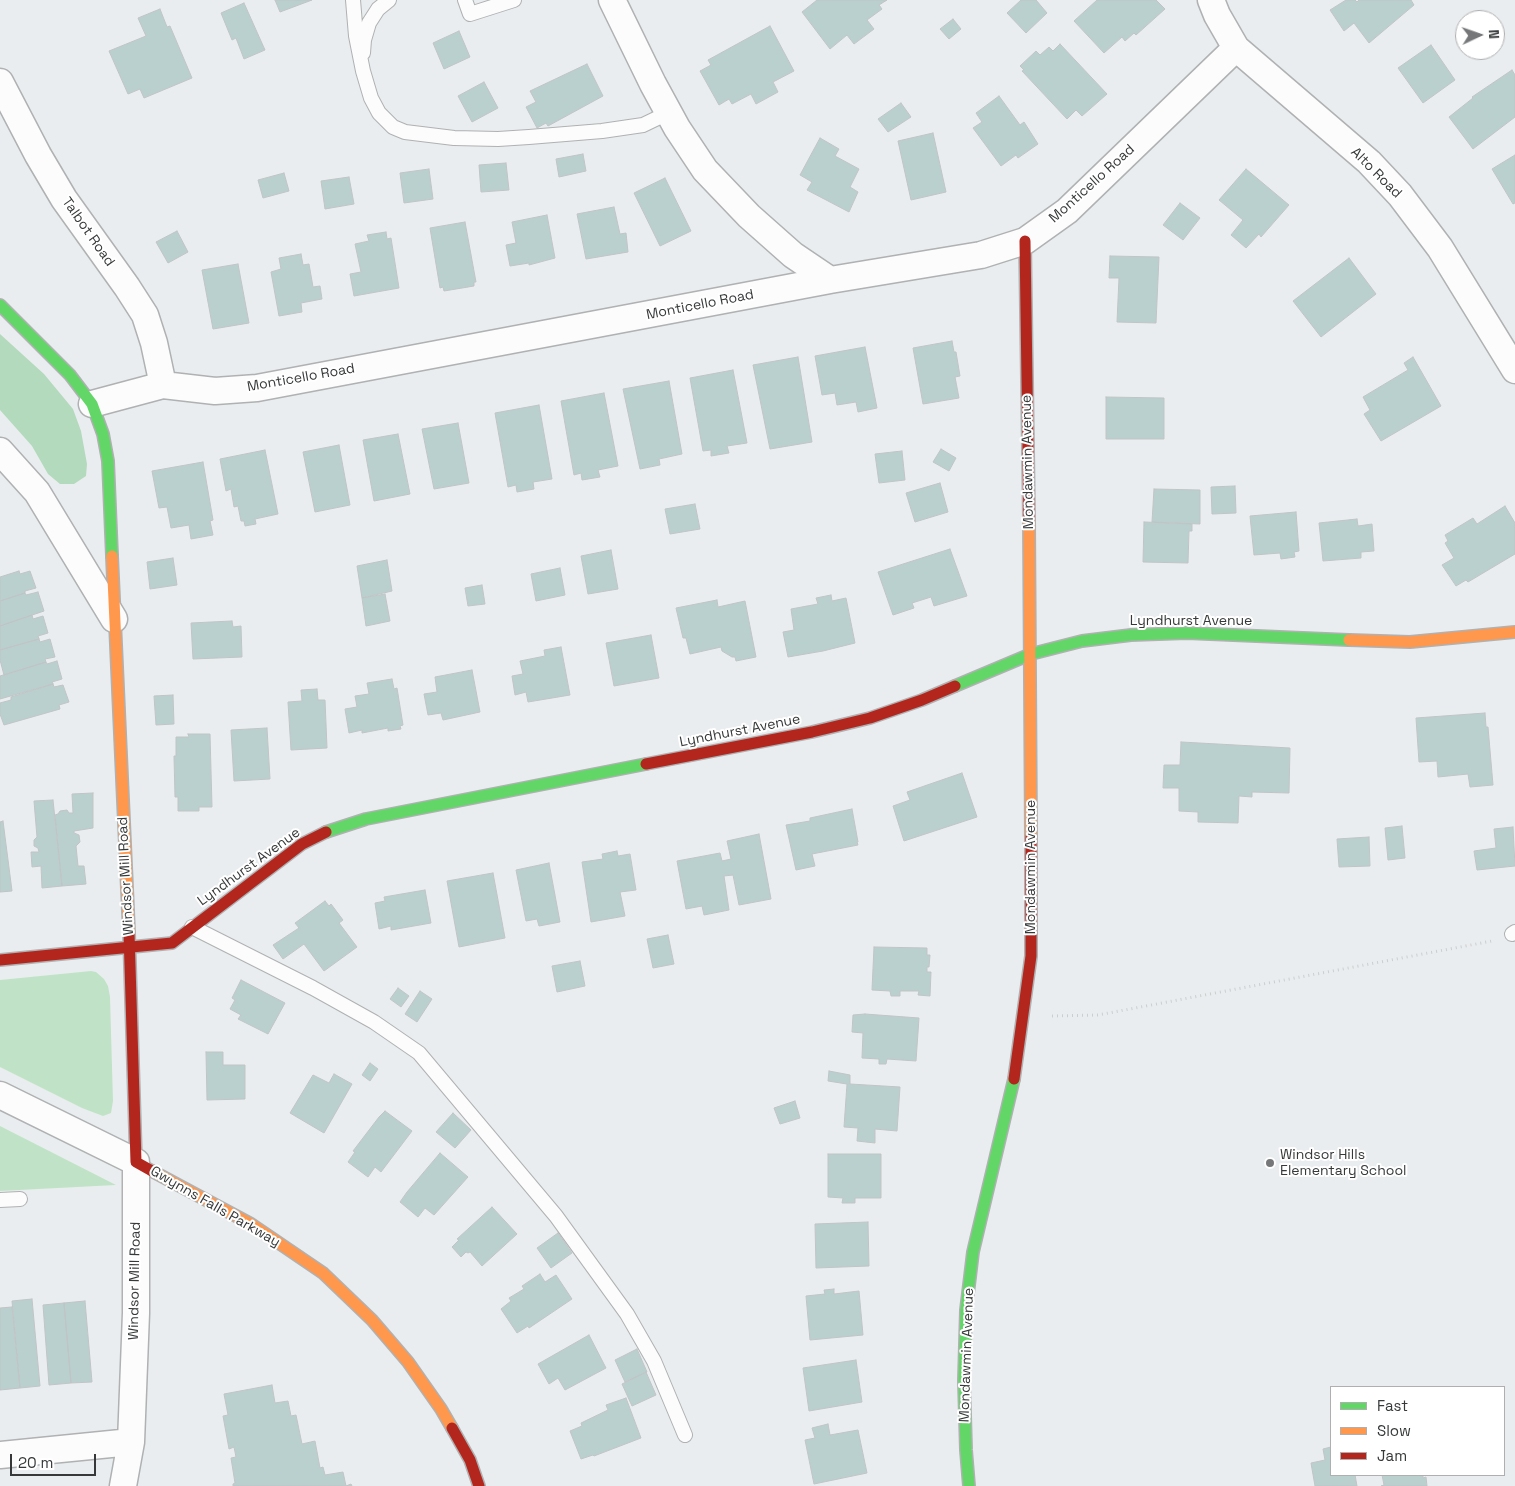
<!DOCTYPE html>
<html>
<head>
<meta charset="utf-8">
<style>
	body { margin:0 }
	#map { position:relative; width:1515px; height:1486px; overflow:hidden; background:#eaedef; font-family:"Space Grotesk",sans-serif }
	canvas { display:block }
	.legend { position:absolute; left:1330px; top:1386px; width:175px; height:90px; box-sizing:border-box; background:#fff; border:1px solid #afafb0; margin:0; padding:6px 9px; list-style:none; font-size:15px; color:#363839 }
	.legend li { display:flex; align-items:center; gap:10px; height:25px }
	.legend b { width:25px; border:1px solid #afafb0 }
	.north { position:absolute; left:1455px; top:10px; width:50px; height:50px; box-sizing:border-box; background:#fff; border:1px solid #afafb0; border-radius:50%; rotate:87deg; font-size:14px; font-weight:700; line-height:20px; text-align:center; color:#363839 }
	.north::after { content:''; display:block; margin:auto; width:18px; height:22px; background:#757779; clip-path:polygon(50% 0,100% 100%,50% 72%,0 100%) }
	.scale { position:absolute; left:10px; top:1454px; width:86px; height:22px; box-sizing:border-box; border:2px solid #363839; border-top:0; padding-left:6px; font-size:15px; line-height:18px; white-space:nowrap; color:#363839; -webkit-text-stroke:4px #fff; paint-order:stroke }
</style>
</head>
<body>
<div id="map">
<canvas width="1515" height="1486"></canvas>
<ul class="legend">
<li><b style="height:6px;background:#63d668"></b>Fast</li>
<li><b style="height:6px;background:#ff974d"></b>Slow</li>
<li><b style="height:6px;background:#b3261e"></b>Jam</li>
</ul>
<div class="north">N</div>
<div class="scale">20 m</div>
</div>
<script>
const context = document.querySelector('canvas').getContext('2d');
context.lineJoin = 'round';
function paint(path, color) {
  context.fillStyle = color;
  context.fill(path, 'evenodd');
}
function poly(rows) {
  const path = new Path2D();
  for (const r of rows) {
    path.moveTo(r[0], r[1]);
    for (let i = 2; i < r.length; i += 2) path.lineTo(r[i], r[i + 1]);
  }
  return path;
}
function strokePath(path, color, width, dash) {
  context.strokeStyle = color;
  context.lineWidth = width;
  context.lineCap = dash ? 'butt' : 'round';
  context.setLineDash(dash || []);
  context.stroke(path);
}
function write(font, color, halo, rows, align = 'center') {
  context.font = font + ' "Space Grotesk",sans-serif';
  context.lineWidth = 4;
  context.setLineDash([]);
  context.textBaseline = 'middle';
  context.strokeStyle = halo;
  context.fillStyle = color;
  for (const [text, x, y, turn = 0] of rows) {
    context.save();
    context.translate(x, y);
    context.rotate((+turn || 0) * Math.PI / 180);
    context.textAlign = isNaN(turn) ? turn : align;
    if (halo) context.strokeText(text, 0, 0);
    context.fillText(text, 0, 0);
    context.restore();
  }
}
paint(poly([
	[91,971,96,972,104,979,108,986,110,997,113,1101,111,1113,103,1116,82,1108,0,1067,0,980],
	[0,1126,116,1185,0,1191]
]), '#c0e3c7');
paint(poly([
	[0,334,44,374,73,409,81,431,87,464,86,476,74,484,60,484,48,474,32,446,0,410]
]), '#b3dabc');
const building = poly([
	[275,0,312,0,280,12,275,0],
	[817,0,887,0,879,5,882,9,867,20,874,29,854,44,847,35,830,49,802,12,817,0],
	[1021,0,1036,0,1047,13,1026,33,1007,13,1021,0],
	[1097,0,1156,0,1165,9,1136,35,1134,33,1125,41,1122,37,1104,53,1074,21,1097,0],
	[1346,0,1355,0,1357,2,1359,0,1411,0,1414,5,1369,43,1354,23,1344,31,1330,10,1346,0],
	[244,3,265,50,244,59,236,38,232,40,221,13,244,3],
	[160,9,167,27,170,26,192,78,144,98,140,89,128,94,109,51,146,36,138,18,160,9],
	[953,19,961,29,949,39,940,29,953,19],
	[770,26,794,71,773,82,778,92,756,104,751,94,732,104,729,99,719,105,700,71,711,65,708,60,770,26],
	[459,31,470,57,444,69,433,43,459,31],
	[1060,44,1107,94,1082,116,1076,110,1067,119,1022,71,1024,70,1020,66,1036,51,1040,55,1049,47,1053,51,1060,44],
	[1431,45,1455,80,1423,103,1398,68,1431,45],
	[587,64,603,96,548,126,546,123,537,128,526,107,536,102,530,91,587,64],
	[1512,70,1515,75,1515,117,1473,149,1449,117,1473,98,1472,97,1512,70],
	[484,82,498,108,472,122,458,96,484,82],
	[999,96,1020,125,1024,122,1038,144,1018,158,1016,155,1001,166,973,128,982,122,976,113,999,96],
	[901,103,911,117,888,132,878,119,901,103],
	[933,133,946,192,911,200,898,141,933,133],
	[820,138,839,149,835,156,859,169,850,187,858,192,849,212,807,190,812,182,800,175,820,138],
	[583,154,586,171,559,177,556,159,583,154],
	[1515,155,1515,203,1513,204,1492,169,1515,155],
	[506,163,509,190,481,192,479,165,506,163],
	[429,169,433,199,404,203,400,173,429,169],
	[1246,169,1289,205,1261,237,1259,234,1246,248,1231,235,1243,220,1219,200,1246,169],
	[284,173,289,191,263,198,258,180,284,173],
	[349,177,354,204,325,209,321,181,349,177],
	[665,178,691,231,660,246,634,193,665,178],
	[1180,203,1200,218,1183,240,1163,225,1180,203],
	[614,207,620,234,626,233,628,252,586,259,577,214,614,207],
	[547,215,555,258,529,265,529,263,510,266,506,245,516,243,512,222,547,215],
	[465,222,476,282,474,282,474,286,444,291,443,287,440,288,430,228,465,222],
	[177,231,188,252,168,263,156,242,177,231],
	[386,232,387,239,391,238,399,288,354,296,350,274,361,272,355,244,369,241,367,235,386,232],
	[301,254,303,265,309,264,313,287,320,286,322,299,301,303,302,312,279,316,271,272,281,269,279,258,301,254],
	[1110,256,1159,257,1156,323,1117,322,1119,278,1109,278,1110,256],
	[1349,258,1376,294,1321,337,1293,301,1349,258],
	[238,264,249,323,213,329,202,270,238,264],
	[952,341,954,352,956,352,960,376,955,377,959,398,923,404,913,348,952,341],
	[865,347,877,408,858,412,856,402,837,405,835,393,822,395,815,356,865,347],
	[798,357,812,442,770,449,753,365,798,357],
	[1413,357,1441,406,1381,441,1364,414,1370,410,1363,397,1408,370,1404,363,1413,357],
	[733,370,747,443,727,446,729,453,711,456,711,450,703,451,690,378,733,370],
	[669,381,682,454,659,459,660,465,640,469,623,389,669,381],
	[604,393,618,466,598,470,600,477,582,480,581,473,574,475,561,401,604,393],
	[1106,397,1164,398,1164,439,1106,439,1106,397],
	[539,405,552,479,533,482,534,489,517,492,516,485,508,487,495,413,539,405],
	[458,423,469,483,434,489,422,429,458,423],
	[398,434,410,494,374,501,363,440,398,434],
	[339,445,350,505,315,512,303,452,339,445],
	[941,449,956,458,949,471,933,462,941,449],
	[265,450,278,514,255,519,256,524,245,526,244,521,241,521,238,506,234,507,231,489,226,491,220,459,265,450],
	[902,451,905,480,879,483,875,454,902,451],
	[203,462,213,520,210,521,213,535,191,539,189,525,171,528,167,507,159,508,152,471,203,462],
	[940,483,948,512,915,522,906,493,940,483],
	[1235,486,1236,513,1212,514,1211,487,1235,486],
	[1154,489,1200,490,1200,524,1152,522,1154,489],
	[695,504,700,529,670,534,665,509,695,504],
	[1505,506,1515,523,1515,554,1468,582,1466,580,1456,586,1442,565,1454,558,1445,543,1448,541,1445,535,1473,518,1477,524,1505,506],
	[1296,512,1299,551,1294,552,1295,557,1281,559,1280,553,1254,555,1250,516,1296,512],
	[1357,519,1358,526,1372,524,1374,551,1361,552,1361,558,1323,561,1319,523,1357,519],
	[1144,522,1192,524,1192,531,1189,531,1188,563,1143,562,1144,522],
	[950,549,967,596,934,606,931,597,912,603,914,608,893,615,878,572,950,549],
	[611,550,618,589,588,594,581,556,611,550],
	[173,558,177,585,150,589,147,562,173,558],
	[387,560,392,591,362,598,357,566,387,560],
	[560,568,565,595,536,601,531,574,560,568],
	[19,571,20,574,30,571,36,588,25,591,25,593,0,601,0,577,19,571],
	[482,585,485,604,468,606,465,588,482,585],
	[38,592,44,611,0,626,0,601,25,593,26,595,38,592],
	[385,594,390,621,366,626,362,598,385,594],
	[831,595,832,601,846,598,855,643,823,651,788,657,783,632,794,630,791,609,818,604,816,598,831,595],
	[717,600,718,607,745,601,756,657,736,661,735,657,732,657,722,651,721,647,690,654,686,638,683,638,676,608,717,600],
	[32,615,33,619,43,616,48,633,38,636,39,639,0,650,0,626,32,615],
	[232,621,233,627,241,626,242,657,193,659,191,623,232,621],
	[651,635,659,678,614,686,606,643,651,635],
	[39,639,40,642,50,639,55,657,45,659,46,662,4,675,0,660,0,650,39,639],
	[561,647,570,695,528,702,526,692,515,695,512,676,523,674,520,661,545,656,544,650,561,647],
	[57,661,62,679,52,682,53,684,0,699,0,676,46,662,47,664,57,661],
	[472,670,480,712,443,720,441,713,428,715,424,694,437,692,435,677,472,670],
	[392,679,394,689,397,688,403,725,400,726,401,729,388,731,388,728,362,733,362,730,349,733,345,709,357,707,355,696,369,694,367,683,392,679],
	[53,684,54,687,63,685,69,702,59,705,60,709,4,725,0,714,0,703,11,700,11,697,53,684],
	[317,689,318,700,325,700,327,748,291,750,288,702,302,701,301,690,317,689],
	[173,695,174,724,156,725,154,696,173,695],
	[1485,713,1486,727,1488,727,1493,785,1470,787,1468,774,1438,777,1437,761,1419,762,1416,718,1485,713],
	[267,728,270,779,234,781,231,730,267,728],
	[188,734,210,734,212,807,199,807,199,811,178,811,178,797,175,797,174,756,176,756,176,737,189,737,188,734],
	[1181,742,1290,748,1289,793,1252,792,1252,797,1239,796,1238,823,1198,822,1198,812,1179,811,1179,788,1163,788,1164,765,1180,765,1181,742],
	[962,773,977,817,904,841,893,806,910,800,907,792,962,773],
	[93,793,93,828,74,831,74,833,79,835,80,842,76,846,78,866,84,866,86,884,62,886,55,815,58,814,60,811,67,810,69,813,73,813,72,794,93,793],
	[53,800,62,886,42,888,41,866,32,867,31,852,39,852,38,848,34,846,34,840,37,837,34,801,53,800],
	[852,809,858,842,857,842,858,845,812,854,815,866,796,870,786,825,810,821,810,818,852,809],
	[3,821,12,891,0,892,0,822,3,821],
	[1402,826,1405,858,1388,860,1385,828,1402,826],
	[1513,827,1515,866,1477,870,1474,851,1496,848,1494,829,1513,827],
	[759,834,771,899,739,905,733,875,724,876,729,910,704,915,702,906,686,909,677,861,720,853,722,861,731,859,727,841,759,834],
	[1369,837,1370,866,1339,867,1337,839,1369,837],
	[617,851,618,856,630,854,636,890,620,892,625,916,591,922,582,862,603,859,602,854,617,851],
	[549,863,560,922,539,926,537,919,526,921,516,870,549,863],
	[493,873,505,938,459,947,447,881,493,873],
	[425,890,431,923,391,930,391,926,379,929,375,903,385,901,384,897,425,890],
	[325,901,329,906,331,904,343,920,339,923,357,947,324,971,304,944,283,959,273,945,299,928,295,923,325,901],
	[668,935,674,964,653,968,647,939,668,935],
	[874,947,927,948,927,955,930,955,929,967,927,967,927,972,931,972,930,996,918,995,919,991,900,991,900,996,891,996,890,991,872,990,874,947],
	[580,961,585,986,557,992,552,966,580,961],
	[241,980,285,1003,268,1034,238,1019,241,1015,230,1009,235,1000,232,998,241,980],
	[398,988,409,996,401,1007,390,999,398,988],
	[420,991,432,999,417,1022,405,1014,420,991],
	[865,1014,919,1018,916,1061,887,1059,886,1064,879,1064,879,1059,862,1058,863,1033,852,1032,853,1015,865,1014],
	[206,1052,223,1052,223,1065,245,1065,245,1099,207,1100,206,1052],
	[370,1063,378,1069,370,1081,362,1075,370,1063],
	[829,1071,850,1075,850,1084,900,1087,897,1131,875,1129,875,1143,857,1141,858,1128,844,1127,847,1084,828,1081,829,1071],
	[334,1074,352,1084,324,1133,290,1113,313,1075,329,1083,334,1074],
	[795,1101,800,1118,780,1124,774,1108,795,1101],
	[385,1111,412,1131,381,1172,375,1167,368,1177,348,1162,355,1152,353,1151,379,1117,385,1111],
	[453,1113,471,1130,455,1148,436,1132,453,1113],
	[440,1153,468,1177,434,1215,425,1208,418,1217,400,1202,407,1192,440,1153],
	[828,1154,881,1154,881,1198,855,1198,855,1203,842,1203,843,1198,828,1197,828,1154],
	[492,1207,517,1234,482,1266,470,1252,468,1253,466,1252,461,1257,452,1247,459,1240,457,1239,492,1207],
	[868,1222,869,1266,816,1268,815,1224,868,1222],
	[558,1233,572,1253,551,1268,537,1248,558,1233],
	[540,1274,545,1282,556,1275,572,1299,529,1328,528,1326,517,1333,501,1309,511,1301,509,1298,524,1289,522,1286,540,1274],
	[834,1289,834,1294,859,1291,863,1335,810,1340,806,1296,825,1294,824,1290,834,1289],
	[32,1299,40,1386,20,1388,12,1301,32,1299],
	[85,1301,92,1382,71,1383,64,1303,85,1301],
	[64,1303,71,1383,49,1385,43,1305,64,1303],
	[12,1307,20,1388,0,1390,0,1308,12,1307],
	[589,1335,606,1368,565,1390,558,1378,549,1384,538,1364,589,1335],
	[637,1349,647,1372,625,1382,615,1360,637,1349],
	[856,1360,862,1402,809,1411,803,1368,856,1360],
	[646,1372,656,1395,632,1406,622,1384,646,1372],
	[272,1385,275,1403,288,1401,291,1416,296,1415,302,1444,315,1441,320,1468,323,1467,325,1475,343,1472,346,1486,351,1484,352,1486,233,1486,233,1484,235,1483,231,1458,236,1457,234,1447,229,1449,223,1416,228,1415,224,1394,272,1385],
	[626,1398,641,1438,594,1456,593,1455,581,1459,570,1431,582,1426,581,1423,608,1410,606,1405,626,1398],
	[828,1424,830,1435,858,1430,867,1473,814,1484,805,1440,815,1438,812,1428,828,1424],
	[1331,1447,1331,1475,1355,1475,1357,1486,1315,1486,1311,1463,1325,1460,1323,1449,1331,1447],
	[1382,1475,1423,1475,1423,1478,1426,1477,1427,1486,1381,1486,1384,1485,1382,1475]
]);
paint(building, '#bad0cf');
strokePath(building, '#c1c4c5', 1);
const lane = poly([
	[353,0,356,36,363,71,371,98,379,113,393,127,405,132,454,138,498,139,529,137,602,131,643,125,668,113],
	[465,0,470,14,514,0],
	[363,53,364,40,369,23,378,9,389,0],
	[192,927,313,988,374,1022,419,1053,556,1216,627,1314,654,1361,685,1435],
	[1512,934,1515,932],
	[0,1200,20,1199]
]);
const street = poly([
	[612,0,653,84,677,128,705,170,749,216,793,255,830,280],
	[1211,0,1217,15,1236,48,1369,162,1400,195,1440,248,1515,370],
	[0,82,38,155,64,199,127,287,145,315,154,343,163,385],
	[92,404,163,385,215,391,257,388,830,280,981,255,1025,241,1067,211,1236,48],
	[0,451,37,492,114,619],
	[0,1095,136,1162,136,1313,131,1442,123,1486],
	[0,1455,131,1442]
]);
const fast = poly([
	[0,305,70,375,92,404,103,434,108,461,112,556],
	[955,686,1031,654,1082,641,1131,635,1187,633,1349,640],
	[326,832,366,819,646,764],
	[969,1486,966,1450,964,1381,966,1310,973,1252,1014,1079]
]);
const slow = poly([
	[1029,520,1031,837],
	[112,556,129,933],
	[1349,640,1410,642,1515,632],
	[152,1171,251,1224,323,1273,372,1320,408,1362,441,1409,452,1428]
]);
const jam = poly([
	[1025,241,1029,520],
	[646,764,812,732,870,718,922,700,955,686],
	[129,933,136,1162,152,1171],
	[0,960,172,943,302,844,326,832],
	[1014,1079,1031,956,1031,837],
	[452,1428,470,1460,479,1486]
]);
strokePath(lane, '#afb1b2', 16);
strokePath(street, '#afb1b2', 29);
strokePath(fast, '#afb1b2', 14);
strokePath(slow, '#afb1b2', 14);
strokePath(jam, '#afb1b2', 14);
strokePath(poly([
	[1052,1016,1098,1015,1492,941]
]), '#cccdce', 3, [1, 4]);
strokePath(lane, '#fcfcfd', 14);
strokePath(street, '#fcfcfd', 26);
strokePath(fast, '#63d668', 11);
strokePath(slow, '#ff974d', 11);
strokePath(jam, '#b3261e', 11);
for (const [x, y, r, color] of [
	[1270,1163,5,"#757779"]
]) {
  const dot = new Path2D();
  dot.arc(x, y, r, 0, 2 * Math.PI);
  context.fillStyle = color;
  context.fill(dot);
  strokePath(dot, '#fff', 2);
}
write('14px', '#363839', '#fff', [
	["Alto Road",1376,173,45],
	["Monticello Road",1092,184,-42],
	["Talbot Road",88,232,55],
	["Monticello Road",700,305,-11],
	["Monticello Road",301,378,-10],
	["Mondawmin Avenue",1028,462,-91],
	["Lyndhurst Avenue",1191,621],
	["Lyndhurst Avenue",740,731,-11],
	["Lyndhurst Avenue",249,867,-36],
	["Mondawmin Avenue",1031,867,-90],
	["Windsor Mill Road",126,876,-93],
	["Gwynns Falls Parkway",215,1207,30],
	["Windsor Mill Road",135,1281,-89],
	["Mondawmin Avenue",967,1355,-88]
]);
write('14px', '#363839', '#fff', [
	["Windsor Hills",1280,1155],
	["Elementary School",1280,1171]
], 'left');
</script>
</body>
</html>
